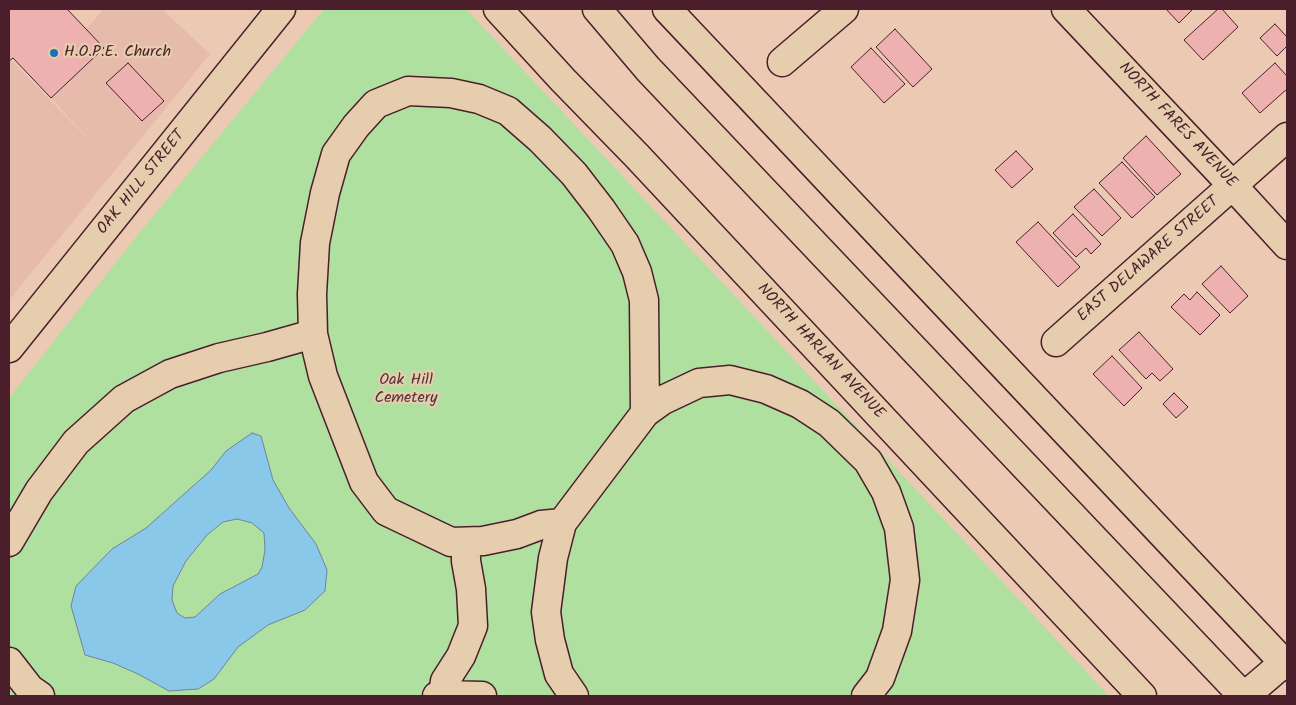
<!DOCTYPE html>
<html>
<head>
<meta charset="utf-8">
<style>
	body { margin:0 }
	#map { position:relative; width:1296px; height:705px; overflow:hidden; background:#ecc9b2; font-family:Kalam,sans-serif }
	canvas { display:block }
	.frame { position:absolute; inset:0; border:10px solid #4a1f2b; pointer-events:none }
</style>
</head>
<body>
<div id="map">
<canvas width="1296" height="705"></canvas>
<div class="frame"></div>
</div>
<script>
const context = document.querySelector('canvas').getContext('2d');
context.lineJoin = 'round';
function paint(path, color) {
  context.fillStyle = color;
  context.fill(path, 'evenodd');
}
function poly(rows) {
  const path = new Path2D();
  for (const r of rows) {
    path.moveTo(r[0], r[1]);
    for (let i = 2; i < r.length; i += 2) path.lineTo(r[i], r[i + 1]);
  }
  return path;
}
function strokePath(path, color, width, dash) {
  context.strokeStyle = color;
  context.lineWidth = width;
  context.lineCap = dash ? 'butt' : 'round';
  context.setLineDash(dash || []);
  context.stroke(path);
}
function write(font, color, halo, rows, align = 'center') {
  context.font = font + ' Kalam,sans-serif';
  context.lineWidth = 4.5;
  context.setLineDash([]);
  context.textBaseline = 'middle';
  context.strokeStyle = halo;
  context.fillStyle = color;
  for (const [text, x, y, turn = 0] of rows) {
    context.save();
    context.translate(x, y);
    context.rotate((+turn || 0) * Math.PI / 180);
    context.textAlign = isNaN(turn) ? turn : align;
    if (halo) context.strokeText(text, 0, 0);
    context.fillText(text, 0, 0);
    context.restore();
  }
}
paint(poly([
	[104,9,162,9,210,54,9,300,9,58,97,148,51,98,104,48,86,29]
]), '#e6bbac');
paint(poly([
	[324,9,466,9,1109,696,9,696,9,398,132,242]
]), '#afe0a0');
const water = poly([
	[252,433,261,436,273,480,289,508,316,544,327,570,325,591,305,610,268,625,238,647,214,679,198,689,169,691,138,674,113,663,85,655,71,606,76,586,112,549,146,528,211,470,226,451,252,433],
	[237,519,252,523,264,533,265,550,262,567,258,574,220,594,195,617,185,618,177,613,172,600,173,586,186,561,207,535,223,522,237,519]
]);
paint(water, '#89c8e9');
strokePath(water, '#70849d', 1);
const building = poly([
	[9,9,67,9,104,48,51,98,13,58,9,61,9,9],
	[1166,9,1193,9,1179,23,1166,9],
	[1218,9,1222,9,1238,27,1203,60,1184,40,1218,9],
	[1275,24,1287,37,1287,46,1277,56,1260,38,1275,24],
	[895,29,932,69,913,87,876,47,895,29],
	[871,48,905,84,884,103,851,67,871,48],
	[128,63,164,101,142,121,106,83,128,63],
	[1275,63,1287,76,1287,89,1260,113,1242,93,1275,63],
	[1146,136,1181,174,1157,195,1123,158,1146,136],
	[1016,151,1033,169,1012,188,995,170,1016,151],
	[1122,162,1155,197,1132,218,1099,183,1122,162],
	[1094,189,1121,218,1102,236,1074,207,1094,189],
	[1073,214,1101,244,1091,254,1086,248,1076,257,1053,233,1073,214],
	[1038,222,1080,267,1058,287,1016,242,1038,222],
	[1221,266,1248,296,1230,313,1202,284,1221,266],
	[1197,292,1220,315,1200,335,1171,307,1184,294,1190,300,1197,292],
	[1139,332,1173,369,1160,381,1152,373,1146,379,1119,350,1139,332],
	[1112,356,1142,388,1124,406,1093,374,1112,356],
	[1174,393,1188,407,1176,418,1163,404,1174,393]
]);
paint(building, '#edb2af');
strokePath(building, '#4a1f2b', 1);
const minor = poly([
	[498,9,563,80,637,156,1142,696],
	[1066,9,1233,186,1287,245],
	[782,62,844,9],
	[1056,342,1287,137],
	[562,523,541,525,517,534,483,541,451,542,386,511,364,482,323,376,313,334,312,294,315,243,325,193,336,154,356,126,376,104,408,91,451,93,479,99,508,111,540,139,574,174,601,209,625,244,637,272,644,300,645,413],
	[9,542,39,491,76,442,124,399,170,374,219,358,267,347,313,334],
	[9,662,30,689,40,696],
	[443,695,445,681,461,656,473,626,471,589,466,561,466,542],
	[437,696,443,695,482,696],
	[574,696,559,674,550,640,546,612,553,558,562,523,645,413,663,400,699,383,730,380,766,389,800,404,829,423,868,461,886,492,899,528,905,580,897,631,880,678,866,696]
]);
const major = poly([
	[9,348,281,9],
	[1245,696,1287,660]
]);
const highway = poly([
	[597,9,648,69,1243,696],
	[667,9,1287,666]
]);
strokePath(minor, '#4a1f2b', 31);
strokePath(major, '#4a1f2b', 31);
strokePath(highway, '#4a1f2b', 31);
strokePath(minor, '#e6cdae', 28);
strokePath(major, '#e6cdae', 28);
strokePath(highway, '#e6cdae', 28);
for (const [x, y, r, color] of [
	[54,53,5,"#1f6fb2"]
]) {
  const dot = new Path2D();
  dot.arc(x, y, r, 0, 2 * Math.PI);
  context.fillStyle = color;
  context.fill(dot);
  strokePath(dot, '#e6cdae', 2);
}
write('16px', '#4a1f2b', '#e6cdae', [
	["H.O.P.E. Church",64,53]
], 'left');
write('16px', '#4a1f2b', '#e6cdae', [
	["NORTH FARES AVENUE",1177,126,47],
	["OAK HILL STREET",142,183,-51],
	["EAST DELAWARE STREET",1149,260,-41],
	["NORTH HARLAN AVENUE",820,352,47]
]);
write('16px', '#543237', '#e6cdae', [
	["Oak Hill",406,381],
	["Cemetery",406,399]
]);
</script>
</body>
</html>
